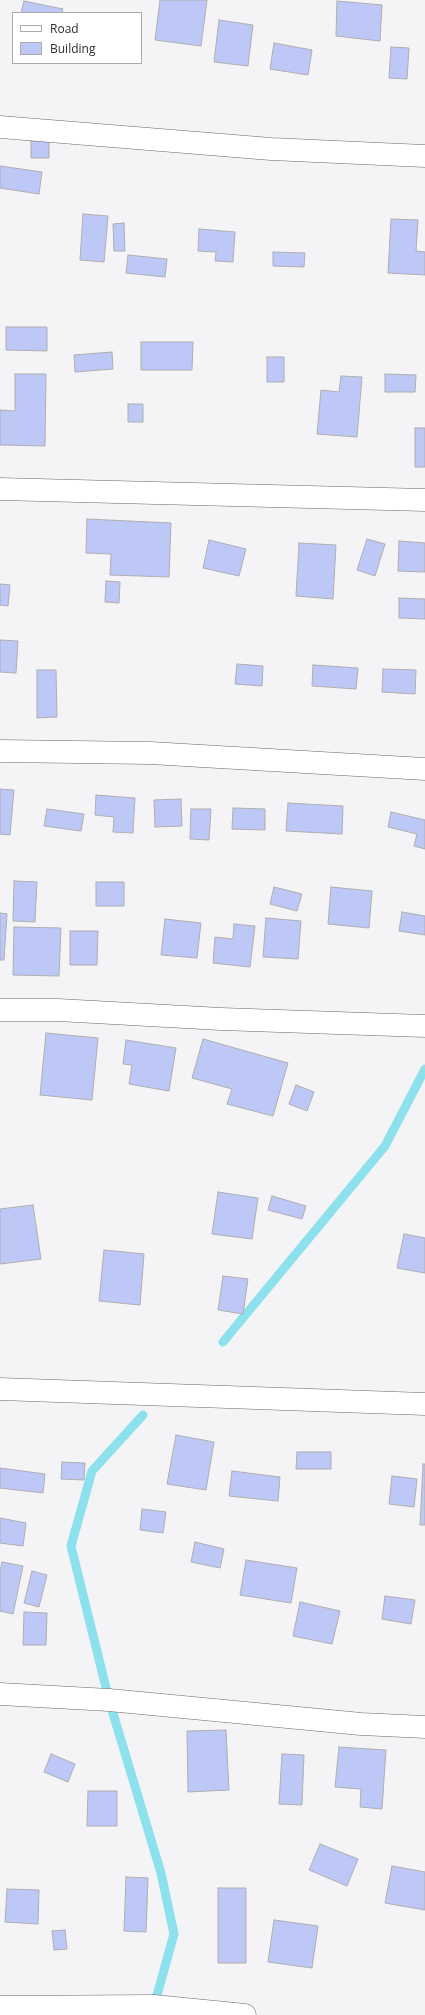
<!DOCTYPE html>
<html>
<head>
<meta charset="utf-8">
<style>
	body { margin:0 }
	#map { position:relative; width:425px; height:2015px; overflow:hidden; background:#f4f4f6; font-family:"Open Sans",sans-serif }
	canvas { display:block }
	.legend { position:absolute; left:12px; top:12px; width:130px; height:52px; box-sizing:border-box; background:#fff; border:1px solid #ababab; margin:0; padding:5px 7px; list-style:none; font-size:12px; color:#2d2e2e }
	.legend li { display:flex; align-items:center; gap:8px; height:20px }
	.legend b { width:20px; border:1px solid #ababab }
</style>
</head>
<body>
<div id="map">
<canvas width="425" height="2015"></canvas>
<ul class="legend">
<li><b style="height:5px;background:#fff"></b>Road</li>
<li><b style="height:11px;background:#bec8f6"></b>Building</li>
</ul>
</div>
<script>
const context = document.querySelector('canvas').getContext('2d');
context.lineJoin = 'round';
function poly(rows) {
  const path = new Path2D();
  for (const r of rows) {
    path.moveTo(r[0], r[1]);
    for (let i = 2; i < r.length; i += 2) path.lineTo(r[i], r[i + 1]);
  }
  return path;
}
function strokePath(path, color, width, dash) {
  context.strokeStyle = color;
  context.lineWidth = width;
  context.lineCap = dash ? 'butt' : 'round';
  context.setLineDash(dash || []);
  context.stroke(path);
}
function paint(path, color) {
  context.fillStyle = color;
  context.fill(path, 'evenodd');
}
strokePath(poly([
	[223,1342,385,1146,425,1069],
	[143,1415,92,1471,71,1546,109,1700,161,1873,174,1934,154,2006]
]), '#8de1ec', 9);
const building = poly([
	[160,0,207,0,201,46,155,40,160,0],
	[24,1,63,9,62,13,21,13,24,1],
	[337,1,382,5,380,41,336,36,337,1],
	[219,20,253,25,248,66,214,62,219,20],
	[274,43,312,50,308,75,270,69,274,43],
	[391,47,409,48,407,79,389,78,391,47],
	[31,141,49,141,49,158,31,158,31,141],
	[0,166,42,172,39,194,0,188,0,166],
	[83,214,108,216,104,262,80,260,83,214],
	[391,219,418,220,416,251,425,252,425,275,388,273,391,219],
	[124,223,125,251,114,251,113,224,124,223],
	[199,229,235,232,233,262,215,261,216,252,198,251,199,229],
	[273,252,305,253,304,267,273,266,273,252],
	[128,255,167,259,165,277,126,273,128,255],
	[6,327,47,327,47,351,6,350,6,327],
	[141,342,193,342,192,370,141,370,141,342],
	[112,352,113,369,75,372,74,355,112,352],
	[267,357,284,357,284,382,267,382,267,357],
	[15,374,46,374,45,446,0,445,0,410,15,411,15,374],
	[385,374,416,375,415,392,385,392,385,374],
	[341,376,362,377,357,437,317,434,321,390,339,392,341,376],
	[128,404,143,404,143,422,128,422,128,404],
	[415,428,425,428,425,467,415,467,415,428],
	[87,519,171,523,169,577,110,575,111,554,86,553,87,519],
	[367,539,385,544,375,576,357,570,367,539],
	[209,540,246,549,239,576,203,568,209,540],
	[399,541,425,543,425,572,398,571,399,541],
	[299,543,336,545,333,599,296,596,299,543],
	[106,581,120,582,119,603,105,602,106,581],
	[0,584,10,585,8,606,0,605,0,584],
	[399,598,425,599,425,619,399,618,399,598],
	[0,640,18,641,16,673,0,672,0,640],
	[237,664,263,666,262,686,235,684,237,664],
	[313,665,358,668,356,689,312,686,313,665],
	[383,669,416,670,415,694,382,692,383,669],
	[37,670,56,670,57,717,37,718,37,670],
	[0,789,14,790,10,835,0,834,0,789],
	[96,795,135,798,133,833,113,832,114,817,95,815,96,795],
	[181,799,182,826,155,827,154,800,181,799],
	[288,803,343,806,342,834,286,831,288,803],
	[233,808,265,809,265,830,232,829,233,808],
	[47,809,84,814,81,831,44,826,47,809],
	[191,809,211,809,209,840,190,839,191,809],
	[391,812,425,820,425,849,414,846,417,834,388,827,391,812],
	[14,881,37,882,35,922,13,921,14,881],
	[96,882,124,882,124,906,96,906,96,882],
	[274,887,302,894,297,911,270,904,274,887],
	[331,887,372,891,369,928,328,924,331,887],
	[402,912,425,916,425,935,399,931,402,912],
	[0,913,7,914,4,960,0,960,0,913],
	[266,918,301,921,298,959,263,957,266,918],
	[165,919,201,923,197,958,161,955,165,919],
	[234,924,255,926,250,967,213,963,215,937,233,939,234,924],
	[14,927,61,928,59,976,13,975,14,927],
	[70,931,98,931,97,965,70,965,70,931],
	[46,1033,98,1038,92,1100,40,1095,46,1033],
	[203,1039,288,1063,273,1116,227,1104,232,1089,192,1078,203,1039],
	[126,1040,176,1048,169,1091,129,1084,132,1065,123,1064,126,1040],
	[296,1085,314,1092,307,1111,289,1104,296,1085],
	[218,1192,258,1198,252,1239,212,1234,218,1192],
	[272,1196,306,1206,302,1219,268,1210,272,1196],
	[33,1205,41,1259,0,1264,0,1209,33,1205],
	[404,1234,425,1238,425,1273,397,1268,404,1234],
	[104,1250,144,1254,140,1305,99,1301,104,1250],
	[223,1276,248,1279,243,1314,218,1310,223,1276],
	[176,1435,214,1442,206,1490,167,1484,176,1435],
	[297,1452,331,1452,331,1469,296,1469,297,1452],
	[62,1462,85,1463,84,1480,61,1479,62,1462],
	[423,1464,425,1464,425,1525,420,1525,423,1464],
	[0,1468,45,1474,43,1493,0,1488,0,1468],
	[232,1471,280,1477,278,1501,229,1496,232,1471],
	[392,1476,417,1479,414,1507,389,1504,392,1476],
	[142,1509,166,1512,163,1533,140,1530,142,1509],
	[0,1518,26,1523,23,1546,0,1543,0,1518],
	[195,1542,224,1549,220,1568,191,1562,195,1542],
	[246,1560,297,1568,291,1603,240,1595,246,1560],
	[2,1562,23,1566,13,1614,0,1611,0,1571,2,1562],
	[32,1571,47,1575,39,1607,24,1603,32,1571],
	[385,1596,415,1600,411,1624,382,1619,385,1596],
	[300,1602,340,1611,332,1644,293,1636,300,1602],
	[24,1612,47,1613,46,1645,23,1645,24,1612],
	[226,1730,229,1790,188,1792,187,1731,226,1730],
	[339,1747,386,1750,382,1809,360,1807,361,1789,335,1787,339,1747],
	[51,1754,75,1764,68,1782,44,1772,51,1754],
	[282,1754,304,1755,302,1805,279,1804,282,1754],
	[88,1791,117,1791,117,1826,87,1826,88,1791],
	[320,1844,358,1859,347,1886,309,1870,320,1844],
	[392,1866,425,1872,425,1910,385,1903,392,1866],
	[126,1877,148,1878,146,1932,124,1931,126,1877],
	[218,1888,246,1888,246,1963,218,1963,218,1888],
	[7,1889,39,1890,38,1924,5,1922,7,1889],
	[274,1920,318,1926,312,1968,268,1962,274,1920],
	[65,1930,67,1949,54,1950,52,1931,65,1930]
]);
paint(building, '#bec8f6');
strokePath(building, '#aeaeb0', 1);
const minor = poly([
	[0,127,271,149,425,156],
	[0,489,425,500],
	[0,751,150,753,425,769],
	[0,1010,58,1010,221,1019,425,1026],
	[0,1389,425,1404],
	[0,1694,109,1700,361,1724,425,1727],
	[0,2007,154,2006,245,2015]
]);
strokePath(minor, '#68686a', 23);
strokePath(minor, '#fff', 22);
</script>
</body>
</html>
